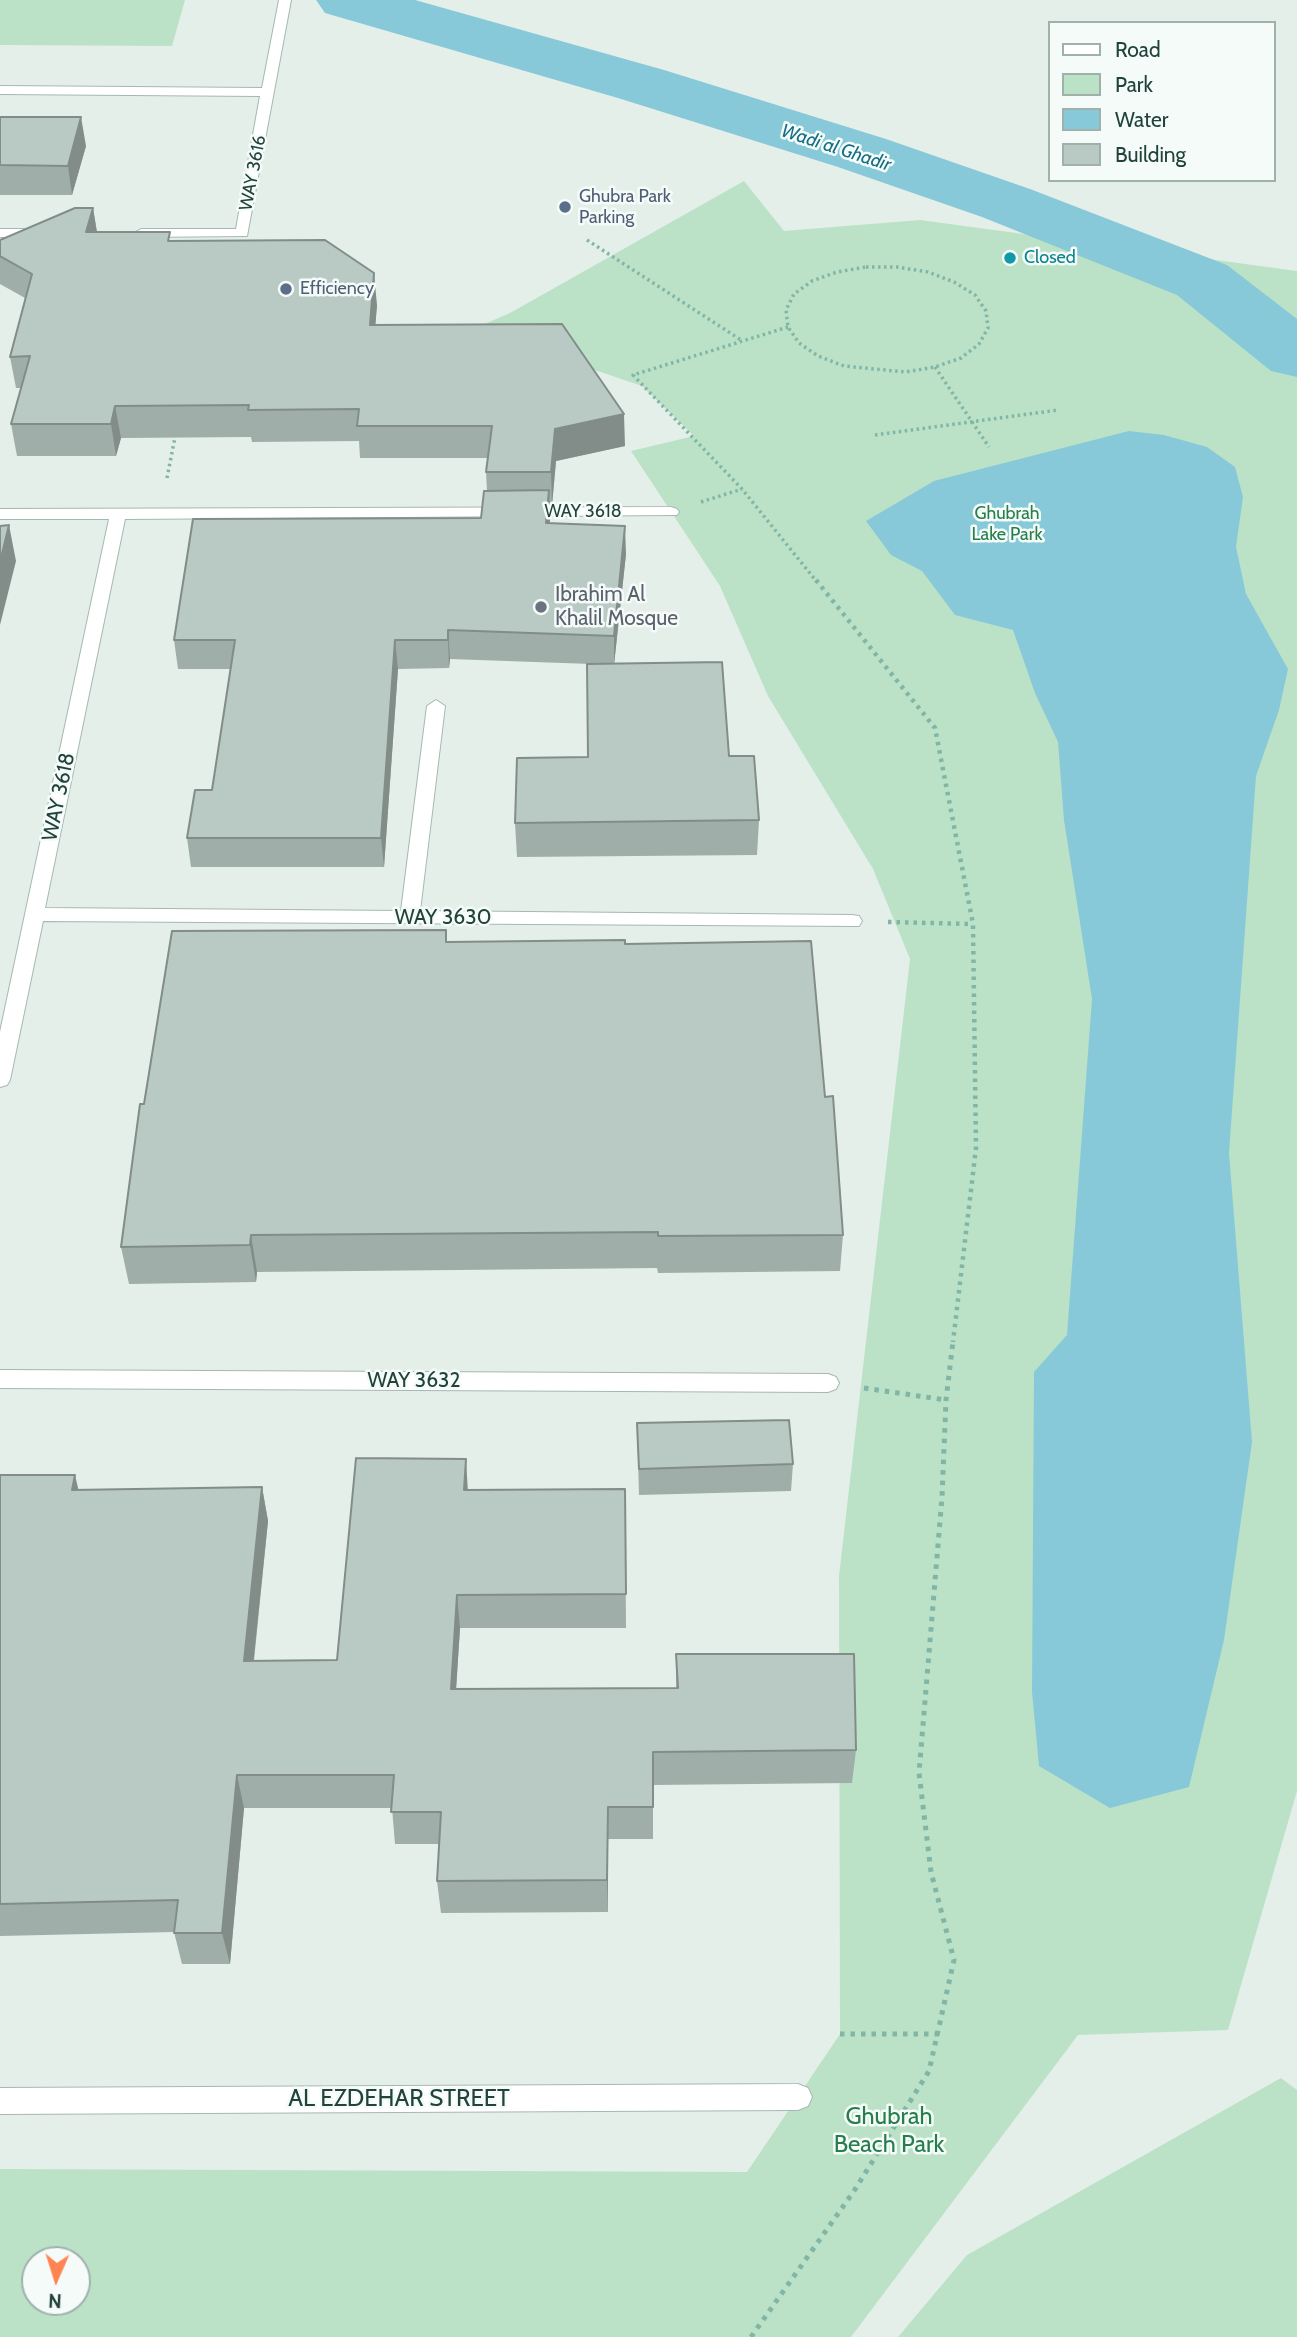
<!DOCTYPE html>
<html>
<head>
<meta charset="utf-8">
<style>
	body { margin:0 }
	#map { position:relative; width:1297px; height:2337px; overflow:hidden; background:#e4efea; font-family:Cabin,sans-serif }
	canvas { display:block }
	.legend { position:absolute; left:1048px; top:21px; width:228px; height:161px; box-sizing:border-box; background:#f5fbf8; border:2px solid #a0b1ac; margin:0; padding:9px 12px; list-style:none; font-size:21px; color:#21433b }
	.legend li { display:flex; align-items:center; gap:14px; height:35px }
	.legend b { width:35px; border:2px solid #a0b1ac }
	.north { position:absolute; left:21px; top:2246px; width:70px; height:70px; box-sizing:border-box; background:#f5fbf8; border:2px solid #a0b1ac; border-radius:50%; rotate:183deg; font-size:19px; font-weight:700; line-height:28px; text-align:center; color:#21433b }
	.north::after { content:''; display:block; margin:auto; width:24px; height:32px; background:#ff8452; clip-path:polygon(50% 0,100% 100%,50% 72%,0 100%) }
</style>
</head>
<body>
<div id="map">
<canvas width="1297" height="2337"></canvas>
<ul class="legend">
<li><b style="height:9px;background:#fff"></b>Road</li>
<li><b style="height:19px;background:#bbe2c7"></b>Park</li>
<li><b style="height:19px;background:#87c9d9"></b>Water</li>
<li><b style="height:19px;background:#b9cac4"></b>Building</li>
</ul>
<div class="north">N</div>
</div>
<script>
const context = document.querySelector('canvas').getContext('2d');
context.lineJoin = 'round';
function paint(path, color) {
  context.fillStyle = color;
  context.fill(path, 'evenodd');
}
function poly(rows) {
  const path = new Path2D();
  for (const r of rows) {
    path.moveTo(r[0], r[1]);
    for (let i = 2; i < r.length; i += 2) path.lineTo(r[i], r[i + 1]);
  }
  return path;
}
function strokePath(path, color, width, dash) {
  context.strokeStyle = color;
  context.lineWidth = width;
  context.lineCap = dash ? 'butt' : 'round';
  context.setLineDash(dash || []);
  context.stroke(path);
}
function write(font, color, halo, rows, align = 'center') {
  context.font = font + ' Cabin,sans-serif';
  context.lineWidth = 5;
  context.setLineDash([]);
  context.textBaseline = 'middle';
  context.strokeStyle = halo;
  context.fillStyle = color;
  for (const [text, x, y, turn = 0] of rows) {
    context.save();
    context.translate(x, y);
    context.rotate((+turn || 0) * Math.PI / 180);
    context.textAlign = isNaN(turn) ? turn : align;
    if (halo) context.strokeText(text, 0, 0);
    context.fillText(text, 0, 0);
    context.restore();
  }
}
paint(poly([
	[0,0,185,0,172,46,0,45],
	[744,181,784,231,920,220,1297,271,1297,1791,1228,2030,1078,2035,851,2337,0,2337,0,2169,747,2172,840,2034,839,1576,910,959,873,869,768,696,720,586,631,451,694,436,642,386,473,329,510,313],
	[35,2260,77,2260,77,2302,35,2302],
	[1281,2078,1297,2090,1297,2337,898,2337,967,2255]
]), '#bbe2c7');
paint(poly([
	[1129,431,1164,435,1207,447,1235,467,1243,497,1236,547,1246,594,1288,669,1279,710,1256,776,1229,1153,1252,1442,1224,1640,1189,1787,1110,1808,1039,1766,1032,1692,1034,1372,1067,1335,1092,999,1064,820,1058,742,1035,693,1013,630,955,615,922,571,891,555,866,521,934,481]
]), '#87c9d9');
paint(poly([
	[316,0,415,0,664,70,886,139,1030,189,1227,265,1297,319,1297,377,1271,371,1177,295,982,217,838,167,618,98,325,13,316,0]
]), '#87c9d9');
const street = poly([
	[279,0,291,0,247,236,141,237,134,233,141,229,236,229,260,96,0,94,0,86,262,88,279,0],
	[0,229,43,229,50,233,43,237,0,237,0,229],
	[671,507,677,509,679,512,677,515,125,519,45,908,401,911,427,706,436,700,445,706,420,911,852,915,859,916,862,921,859,926,43,921,10,1080,7,1085,0,1087,0,1032,109,519,0,519,0,509,671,507],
	[0,1370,828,1374,836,1377,839,1383,836,1389,828,1392,0,1388,0,1370],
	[798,2084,808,2088,812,2097,808,2106,798,2110,0,2114,0,2088,798,2084]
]);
strokePath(street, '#a6b8b2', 2);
strokePath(poly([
	[587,240,741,340],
	[866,267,897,267,928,272,954,282,975,295,986,311,988,328,979,344,961,358,935,367,905,372,844,366,818,356,799,343,788,327,786,310,794,294,812,281,837,272,866,267],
	[788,327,633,375,742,489,817,582],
	[935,367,989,447],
	[875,435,1058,410],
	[167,478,176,432],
	[701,502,742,489]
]), '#81b6a7', 3.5, [2.5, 3.5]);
strokePath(poly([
	[816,580,935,728,973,924,976,1148,953,1342],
	[888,922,973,924]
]), '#81b6a7', 4.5, [3.5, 5]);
strokePath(poly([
	[864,1388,946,1400],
	[840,2034,939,2034],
	[751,2337,854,2191,929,2071,954,1960,931,1872,919,1773,942,1497,946,1400,953,1341]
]), '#81b6a7', 5, [4.5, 6]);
paint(street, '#fff');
paint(poly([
	[0,117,86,146,72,195,0,195],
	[93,208,97,232,171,241,377,305,375,325,625,446,556,461,552,505,550,505,550,523,626,554,614,664,729,756,759,820,757,855,517,857,515,823,588,757,591,664,450,659,449,668,398,669,384,867,191,867,187,838,212,790,231,669,178,669,174,640,481,518,487,491,486,472,488,458,360,458,359,441,252,442,251,437,121,438,116,456,17,456,11,424,21,388,16,388,10,357,25,298,0,284,0,240],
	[446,930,447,942,625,944,825,1097,843,1235,840,1271,658,1273,657,1268,257,1272,256,1282,129,1284,121,1247,144,1104],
	[637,1423,793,1464,791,1491,639,1495],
	[0,1475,78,1490,262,1487,268,1521,254,1661,337,1660,468,1490,625,1489,626,1628,460,1628,456,1689,676,1688,676,1654,856,1750,852,1783,653,1785,653,1839,608,1839,608,1912,441,1913,437,1881,439,1844,395,1844,392,1808,244,1808,230,1964,182,1964,174,1932,0,1936]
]), '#9faea9');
paint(poly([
	[81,117,86,146,72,195,68,166],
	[93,208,98,239,86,232],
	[374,273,377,305,373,357,370,325],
	[115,406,121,438,116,456,111,424],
	[624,414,625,446,556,461,552,505,551,472,555,429],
	[549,490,550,519,547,552,546,523],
	[9,525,16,561,0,625,0,562],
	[625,526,626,554,614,665,614,636],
	[448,630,450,659,449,668,448,640],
	[395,640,398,669,384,867,381,838],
	[251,1235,257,1272,256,1282,250,1245],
	[466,1459,468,1493,464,1490],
	[75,1475,83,1509,72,1490],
	[262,1487,268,1521,250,1694,244,1661],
	[457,1595,460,1628,454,1722,451,1689],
	[237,1775,244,1808,230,1964,222,1933],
	[608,1807,608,1912,607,1880]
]), '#828d89');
const building = poly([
	[0,117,81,117,68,166,0,165,0,117],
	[75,208,93,208,86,232,170,232,168,241,325,240,374,273,370,325,562,324,624,414,555,429,551,472,486,472,492,426,357,426,359,409,248,410,249,405,115,406,111,424,11,424,30,356,10,357,32,274,0,256,0,240,75,208],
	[549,490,546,523,625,526,614,636,448,630,448,640,395,640,381,838,187,838,195,790,212,790,235,640,174,640,193,519,481,518,484,491,549,490],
	[9,525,0,562,0,526,9,525],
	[722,662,729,756,754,756,759,820,515,823,517,758,588,757,587,664,722,662],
	[446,930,446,942,625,940,625,944,811,941,825,1097,833,1096,843,1235,658,1236,658,1232,251,1235,250,1245,121,1247,140,1104,144,1104,172,931,446,930],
	[789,1420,793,1464,639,1469,637,1423,789,1420],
	[356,1458,466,1459,464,1490,625,1489,626,1594,457,1595,451,1689,678,1688,676,1654,854,1654,856,1750,653,1752,653,1807,608,1807,607,1880,437,1881,441,1812,391,1812,394,1775,237,1775,222,1933,174,1933,178,1900,0,1904,0,1475,75,1475,72,1490,262,1487,244,1661,337,1660,356,1458]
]);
paint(building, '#b9cac4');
strokePath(building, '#828d89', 2);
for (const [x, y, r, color] of [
	[565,207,7,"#5c6f8a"],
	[1010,258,7,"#0f9aa8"],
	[286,289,7,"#5c6f8a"],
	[541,607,7,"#6b7280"]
]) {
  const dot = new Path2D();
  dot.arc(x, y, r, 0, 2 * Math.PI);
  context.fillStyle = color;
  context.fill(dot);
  strokePath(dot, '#f5fbf8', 2.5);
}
write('18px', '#21433b', '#f5fbf8', [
	["WAY 3616",253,173,-79],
	["WAY 3618",583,512]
]);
write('18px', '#4e5e75', '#f5fbf8', [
	["Ghubra Park",579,197],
	["Parking",579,218],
	["Efficiency",300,289]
], 'left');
write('18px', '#0d838f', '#f5fbf8', [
	["Closed",1024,258]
], 'left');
write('18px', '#277e4c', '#f5fbf8', [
	["Ghubrah",1007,514],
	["Lake Park",1007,535]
]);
write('italic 19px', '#146e86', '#f5fbf8', [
	["Wadi al Ghadir",836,148,18]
]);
write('21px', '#5b616d', '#f5fbf8', [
	["Ibrahim Al",555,595],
	["Khalil Mosque",555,619]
], 'left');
write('21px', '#21433b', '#f5fbf8', [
	["WAY 3618",59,797,-78],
	["WAY 3630",443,918],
	["WAY 3632",414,1381]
]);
write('24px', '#21433b', '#f5fbf8', [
	["AL EZDEHAR STREET",399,2099]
]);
write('24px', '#277e4c', '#f5fbf8', [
	["Ghubrah",889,2117],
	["Beach Park",889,2145]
]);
</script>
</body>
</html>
